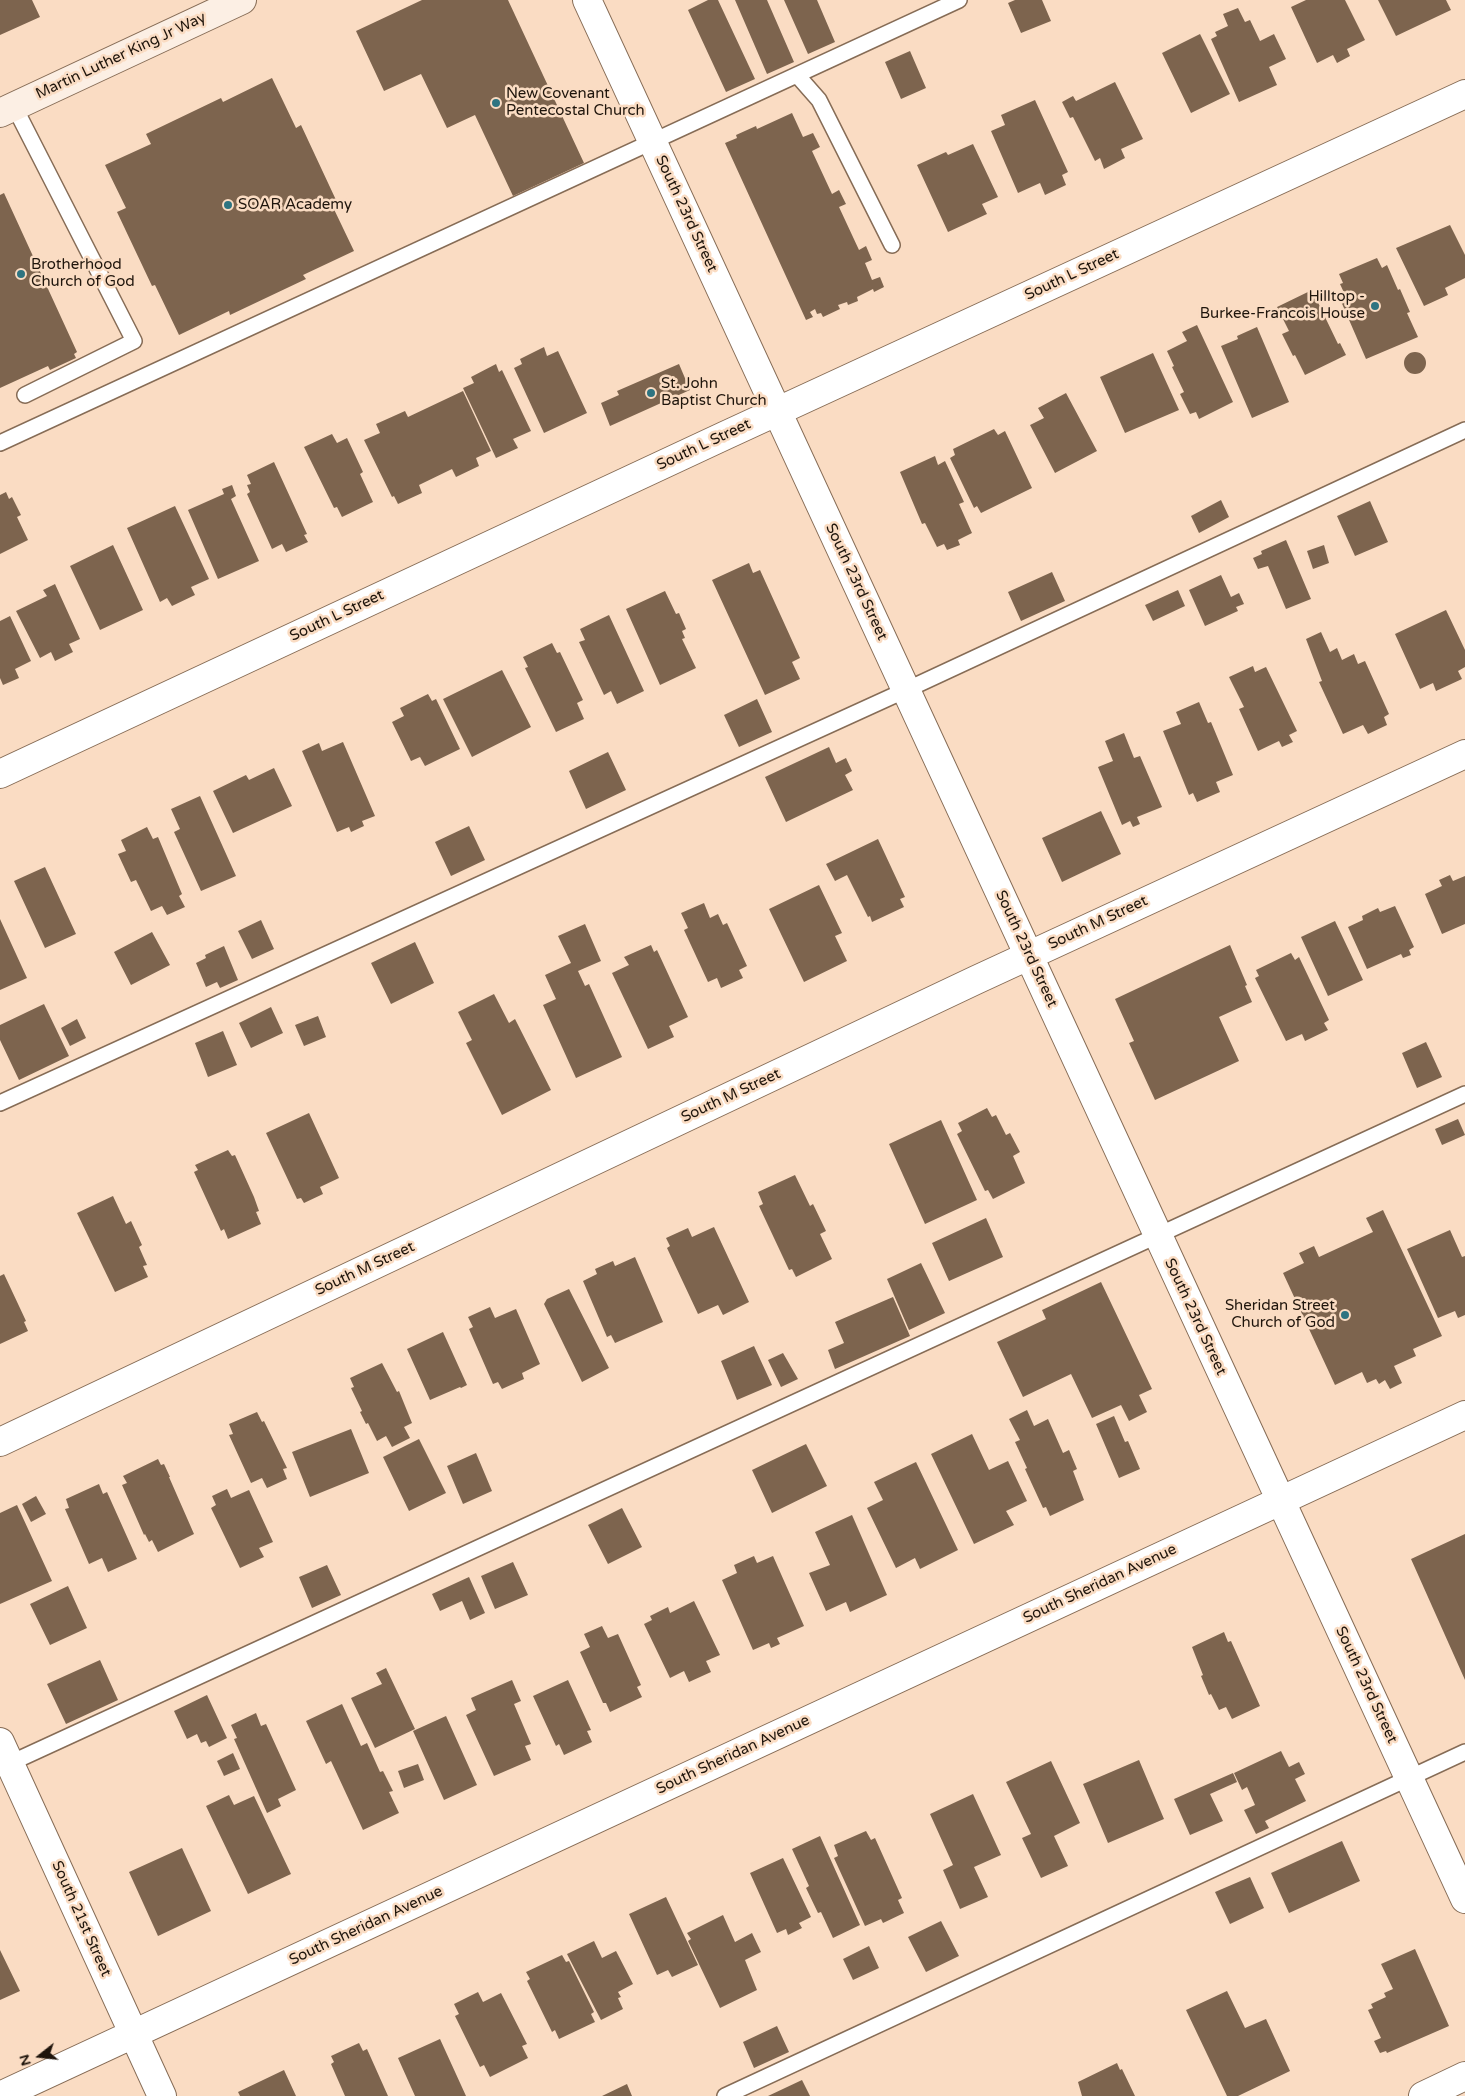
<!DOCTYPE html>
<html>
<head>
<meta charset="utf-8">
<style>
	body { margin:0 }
	#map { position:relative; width:1465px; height:2096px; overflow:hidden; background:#fadcc3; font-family:"Varela Round",sans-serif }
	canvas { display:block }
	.north { position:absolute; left:15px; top:2031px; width:50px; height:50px; -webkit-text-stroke:4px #fadcc3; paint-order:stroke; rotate:254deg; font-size:14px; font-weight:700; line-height:20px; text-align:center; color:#1f150c }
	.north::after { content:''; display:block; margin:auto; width:18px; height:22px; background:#1f150c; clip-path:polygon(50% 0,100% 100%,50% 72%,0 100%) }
</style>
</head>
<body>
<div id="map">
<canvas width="1465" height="2096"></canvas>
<div class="north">N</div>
</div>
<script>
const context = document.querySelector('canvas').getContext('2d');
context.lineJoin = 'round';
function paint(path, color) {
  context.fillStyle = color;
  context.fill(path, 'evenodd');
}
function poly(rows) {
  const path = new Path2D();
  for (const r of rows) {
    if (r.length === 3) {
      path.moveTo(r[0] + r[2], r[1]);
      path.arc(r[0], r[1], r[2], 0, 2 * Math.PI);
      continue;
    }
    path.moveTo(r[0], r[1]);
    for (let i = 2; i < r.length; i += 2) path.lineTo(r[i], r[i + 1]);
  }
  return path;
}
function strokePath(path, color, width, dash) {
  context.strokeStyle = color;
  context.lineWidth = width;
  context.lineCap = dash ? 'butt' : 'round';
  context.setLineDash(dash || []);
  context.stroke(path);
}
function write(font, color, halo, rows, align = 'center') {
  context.font = font + ' "Varela Round",sans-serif';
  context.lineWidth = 5;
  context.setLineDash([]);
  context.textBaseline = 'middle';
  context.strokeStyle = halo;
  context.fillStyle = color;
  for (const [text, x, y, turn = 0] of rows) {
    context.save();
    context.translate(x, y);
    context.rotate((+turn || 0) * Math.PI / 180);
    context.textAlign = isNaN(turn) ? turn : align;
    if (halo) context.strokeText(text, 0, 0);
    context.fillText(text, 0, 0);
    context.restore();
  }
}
paint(poly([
	[0,0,32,0,40,17,0,35],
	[422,0,508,0,584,163,513,196,475,115,447,128,421,74,384,91,356,31],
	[708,0,718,0,755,79,726,92,688,10],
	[735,0,767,0,794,62,767,74],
	[784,0,817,0,835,42,808,54],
	[1015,0,1042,0,1051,21,1021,33,1008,3],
	[1306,0,1345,0,1365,40,1347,49,1350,56,1337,63,1333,55,1317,63,1291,7],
	[1378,0,1446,0,1451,10,1396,36],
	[1238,8,1245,22,1250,20,1260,41,1274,34,1286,59,1269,67,1277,85,1239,102,1211,39,1217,36,1215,32,1228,26,1223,14],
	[1200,34,1230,94,1191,113,1162,53],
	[910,51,926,88,901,99,885,62],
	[272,78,296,128,301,125,336,200,331,203,354,251,303,275,306,279,230,315,229,311,179,335,155,285,152,286,117,212,126,208,105,165,151,144,146,134,221,98,223,102],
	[1115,82,1143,139,1121,149,1125,158,1104,169,1100,158,1095,161,1073,117,1070,118,1062,102,1073,96,1076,101],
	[1035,100,1068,172,1062,175,1066,185,1045,195,1040,183,1018,193,991,131,1005,125,1001,115],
	[792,113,803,137,813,133,820,147,812,151,832,194,839,190,846,204,839,207,859,250,866,246,872,260,865,263,872,280,880,277,884,287,874,292,873,289,857,297,858,301,848,305,847,302,838,305,840,309,823,317,821,313,817,314,815,309,810,312,813,317,806,320,725,143,737,138,736,135,756,126,757,129],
	[973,144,998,197,982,204,987,214,948,232,917,165,946,152,948,155],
	[4,193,77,352,74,354,76,358,50,370,48,366,0,388,0,195],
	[1450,225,1465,255,1465,278,1445,288,1448,295,1424,306,1396,248],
	[1377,258,1382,268,1387,265,1398,290,1400,289,1410,312,1407,313,1418,337,1366,359,1340,299,1346,297,1340,284,1343,283,1339,274],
	[1312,290,1338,344,1340,343,1346,355,1305,375,1295,355,1293,356,1282,334,1289,331,1277,307],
	[1197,325,1233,402,1199,419,1196,412,1190,414,1180,394,1184,392,1172,367,1174,366,1167,351,1187,341,1182,332],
	[1257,327,1289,402,1252,418,1221,346,1238,339,1237,336],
	[544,347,547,356,558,351,587,413,544,433,514,368,522,364,520,359],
	[1415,363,11],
	[1153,353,1179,410,1125,433,1100,377],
	[496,364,499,372,502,370,531,431,513,439,518,448,496,458,463,388,474,383,471,377],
	[679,364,690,390,610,426,601,403,619,395,617,391],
	[463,391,491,451,476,458,479,466,456,477,452,469,419,485,422,493,398,504,394,496,392,497,364,440,380,433,376,424,405,411,408,417],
	[1066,393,1097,451,1055,473,1030,425,1044,418,1038,408],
	[994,429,998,435,1005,431,1032,488,981,513,977,506,974,508,950,458,955,455,953,449],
	[332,434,337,443,347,438,363,472,360,474,373,502,342,517,337,507,334,508,304,447],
	[935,456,938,465,945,461,964,502,959,504,972,533,958,540,960,545,947,550,944,544,937,547,925,523,922,524,900,472],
	[274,462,307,534,304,535,308,542,286,552,282,544,272,549,247,494,250,492,247,485,251,484,247,475],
	[232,485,236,496,231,499,259,561,218,579,188,510,224,494,222,489],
	[6,492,9,499,12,497,21,515,17,517,28,540,0,554,0,495],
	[1221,500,1229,517,1199,533,1191,516],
	[1370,501,1388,542,1355,556,1337,516],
	[175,506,209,579,191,587,195,595,172,606,167,598,160,602,127,528],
	[1286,540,1311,599,1286,609,1268,566,1258,569,1253,558,1262,554,1261,551],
	[113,545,143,610,100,630,70,566],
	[1324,545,1329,563,1313,569,1307,551],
	[749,563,753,573,760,570,800,658,792,662,800,679,765,695,712,580],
	[1052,572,1065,601,1021,621,1008,592],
	[1221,575,1231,597,1239,593,1244,604,1236,607,1238,611,1205,626,1189,590],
	[55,584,80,639,69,644,73,652,55,661,51,652,40,658,16,611,47,596,43,590],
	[1178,590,1185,606,1153,621,1145,605],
	[665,591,676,614,679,613,686,629,682,631,685,638,682,639,696,668,660,685,626,609],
	[1446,610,1465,650,1465,667,1458,671,1462,679,1436,691,1433,683,1420,689,1395,634],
	[609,615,644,691,617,704,611,691,604,695,579,642,585,640,580,629],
	[10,616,31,661,15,669,19,678,3,685,0,678,0,621],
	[1321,632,1330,652,1337,648,1342,660,1354,654,1358,664,1365,661,1389,714,1384,717,1387,725,1368,734,1363,725,1343,734,1319,682,1322,681,1306,639],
	[552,643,557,653,560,652,583,700,577,703,584,719,556,732,525,668,528,667,523,657],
	[1253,666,1255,672,1266,667,1297,731,1289,735,1293,742,1282,747,1279,741,1258,751,1239,709,1244,707,1229,677],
	[502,670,531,727,472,757,443,699],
	[428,694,432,701,436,699,460,749,425,766,420,757,411,761,392,722,404,716,400,708],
	[757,699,772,732,739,747,724,715],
	[1199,702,1208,723,1211,722,1233,775,1216,782,1220,792,1197,802,1193,793,1189,795,1163,731,1181,724,1176,712],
	[1124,733,1134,758,1140,756,1162,807,1137,817,1140,824,1133,827,1130,821,1122,825,1098,767,1113,761,1105,741],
	[343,742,375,816,362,821,364,826,351,832,349,827,337,832,302,751,319,743,322,751],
	[829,747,836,763,846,758,852,771,845,775,853,790,786,822,765,777],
	[608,752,626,790,586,809,569,771],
	[274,768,292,806,233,833,213,791,246,775,249,780],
	[200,796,236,876,201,891,174,832,180,829,171,809],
	[1101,811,1121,854,1062,882,1042,838],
	[469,826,485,860,451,876,435,842],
	[147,827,153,839,158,837,182,894,179,896,185,907,167,915,162,906,151,911,136,880,131,882,118,854,126,851,121,840],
	[878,839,905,897,900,899,904,907,872,922,870,916,868,917,847,875,835,881,826,864],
	[45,867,76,934,45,948,14,881],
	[1450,875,1453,881,1465,876,1465,924,1442,934,1425,894,1442,886,1439,880],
	[819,885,842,933,835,936,847,961,804,982,769,909],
	[704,903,710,918,718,914,723,925,727,923,747,966,739,970,743,978,721,988,717,978,708,982,684,930,688,928,681,913],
	[1395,906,1414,947,1409,950,1411,955,1403,958,1401,954,1367,969,1348,927,1363,920,1362,916,1378,908,1380,912],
	[0,919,27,978,0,990],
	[261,920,274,949,252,959,238,931],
	[1335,921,1363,980,1328,996,1301,937],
	[585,924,601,961,578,971,585,986,589,984,622,1057,576,1078,543,1005,556,999,545,975,571,963,558,936],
	[152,932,170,965,131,985,114,952],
	[415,942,434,983,391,1004,371,963],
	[651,945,654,952,657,950,688,1017,669,1026,674,1037,648,1049,612,973,629,965,624,957],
	[1230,945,1247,985,1245,986,1252,1002,1219,1017,1239,1061,1155,1100,1129,1043,1134,1041,1115,999],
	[224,946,238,980,220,988,217,982,206,987,196,963,206,958,205,955],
	[1291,953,1295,960,1299,957,1329,1020,1324,1023,1328,1030,1305,1041,1302,1034,1286,1041,1255,978,1259,976,1256,970],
	[494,994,509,1023,515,1019,551,1090,502,1115,466,1043,472,1040,458,1012],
	[44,1004,69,1056,19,1080,0,1040,0,1025],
	[271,1007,283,1033,251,1048,239,1023],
	[318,1016,326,1037,304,1046,295,1025],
	[77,1019,86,1038,70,1046,61,1028],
	[223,1031,237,1065,208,1077,195,1043],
	[1426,1042,1442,1077,1417,1088,1402,1053],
	[987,1108,992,1117,996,1115,1006,1135,1010,1133,1020,1152,1013,1156,1025,1183,993,1199,988,1190,985,1191,957,1134,962,1131,958,1123],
	[309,1113,339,1178,320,1187,323,1194,304,1203,301,1198,297,1199,266,1133],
	[1458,1119,1465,1135,1442,1145,1435,1129],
	[941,1120,977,1200,925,1224,889,1144],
	[228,1150,232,1156,235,1155,254,1197,259,1211,256,1212,261,1224,228,1239,224,1229,221,1231,194,1172,198,1170,195,1165],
	[795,1175,810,1206,813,1204,826,1231,820,1234,832,1259,796,1277,792,1269,789,1270,759,1206,763,1204,758,1192],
	[113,1196,126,1224,131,1221,142,1245,139,1247,147,1265,143,1266,148,1277,115,1292,77,1213],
	[1383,1210,1442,1336,1413,1349,1416,1356,1394,1366,1402,1383,1390,1389,1385,1380,1379,1384,1376,1379,1367,1383,1362,1372,1335,1385,1283,1273,1304,1263,1299,1253,1314,1246,1319,1257,1373,1232,1366,1218],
	[986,1218,1003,1257,949,1281,932,1243],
	[714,1227,749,1302,723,1315,718,1305,698,1314,667,1248,670,1246,666,1238,688,1228,692,1237],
	[1450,1230,1462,1257,1465,1256,1465,1315,1458,1318,1455,1311,1438,1318,1407,1249],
	[635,1257,663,1322,615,1343,611,1335,607,1337,583,1281,597,1274,595,1269,613,1261,615,1266],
	[921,1263,945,1313,909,1330,887,1279],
	[4,1274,26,1321,24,1322,28,1331,0,1344,0,1276],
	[1101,1282,1152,1389,1139,1395,1147,1412,1129,1421,1121,1405,1092,1418,1071,1374,1023,1397,997,1342,1046,1319,1042,1310],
	[569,1289,609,1368,582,1382,544,1304,547,1299],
	[893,1297,910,1336,835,1369,828,1350,844,1343,835,1322],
	[490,1307,495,1318,516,1309,540,1364,522,1373,524,1379,502,1389,498,1382,493,1384,469,1329,473,1327,468,1317],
	[443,1332,467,1385,461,1388,460,1387,430,1400,407,1349],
	[754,1346,772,1385,737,1400,721,1361],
	[783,1353,798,1379,781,1387,768,1360],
	[382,1363,397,1392,399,1391,412,1423,404,1427,410,1438,392,1447,386,1436,377,1441,368,1423,366,1424,360,1412,362,1411,351,1388,354,1387,350,1378],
	[1027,1410,1034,1426,1048,1419,1063,1453,1069,1450,1077,1469,1073,1471,1084,1500,1050,1516,1046,1507,1043,1508,1025,1469,1027,1468,1015,1442,1020,1440,1009,1419],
	[257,1412,262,1422,264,1421,287,1468,283,1469,287,1479,267,1488,262,1478,251,1483,229,1435,233,1434,229,1424],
	[1114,1416,1125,1442,1128,1441,1140,1469,1119,1478,1096,1424],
	[351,1429,369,1473,310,1497,292,1452],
	[972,1434,989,1470,1008,1461,1027,1501,1006,1511,1014,1525,974,1544,931,1454],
	[419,1439,446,1493,409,1511,383,1457],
	[806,1444,827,1486,772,1513,752,1470],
	[476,1453,492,1491,463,1504,447,1466],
	[158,1459,161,1465,164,1464,170,1477,169,1477,194,1534,158,1552,152,1540,149,1542,145,1534,144,1535,122,1485,127,1483,123,1476],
	[916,1462,958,1550,920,1569,915,1558,896,1568,867,1508,883,1500,874,1482],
	[99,1484,103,1494,107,1492,137,1559,108,1572,102,1558,89,1564,65,1509,69,1508,66,1499],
	[227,1489,231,1498,249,1490,273,1542,259,1548,264,1557,240,1568,211,1508,216,1505,212,1496],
	[36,1496,46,1514,31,1522,22,1504],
	[17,1505,52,1581,0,1604,0,1513],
	[622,1508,642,1547,608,1564,588,1525],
	[852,1515,887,1595,850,1612,846,1602,826,1611,809,1573,830,1565,815,1532],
	[1465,1534,1465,1680,1411,1559],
	[754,1556,757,1563,773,1556,804,1626,777,1638,780,1644,771,1648,769,1643,753,1650,722,1580,737,1573,734,1565],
	[513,1562,528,1595,495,1609,481,1576],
	[327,1565,341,1595,312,1608,299,1577],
	[469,1577,485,1613,470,1620,462,1601,440,1611,432,1594],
	[68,1586,87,1628,50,1645,30,1604],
	[694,1601,720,1655,706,1661,711,1672,689,1682,684,1671,670,1678,644,1624,652,1620,650,1616,668,1607,670,1613],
	[602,1626,608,1638,618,1634,641,1685,637,1687,642,1697,610,1712,606,1703,603,1703,580,1652,590,1647,584,1634],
	[1224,1632,1228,1642,1231,1641,1260,1706,1232,1719,1226,1707,1219,1710,1211,1694,1209,1695,1201,1676,1203,1675,1192,1647],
	[100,1660,118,1700,66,1724,47,1684],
	[386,1668,415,1729,375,1748,351,1698,382,1684,376,1673],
	[512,1680,521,1701,514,1704,531,1744,525,1746,531,1760,494,1776,466,1715,476,1710,471,1698],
	[568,1680,591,1730,587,1731,592,1742,564,1755,559,1744,556,1746,533,1696],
	[207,1695,227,1738,209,1747,206,1741,201,1743,197,1734,187,1739,174,1711],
	[342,1704,361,1746,367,1743,380,1772,383,1771,393,1791,389,1792,399,1813,363,1830,331,1761,326,1764,306,1721],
	[256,1713,261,1726,266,1724,296,1790,278,1799,281,1806,267,1813,234,1739,237,1738,231,1725],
	[446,1716,477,1785,444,1800,413,1731],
	[1281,1751,1289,1767,1299,1762,1305,1774,1295,1779,1306,1801,1265,1821,1269,1828,1256,1834,1244,1810,1255,1805,1247,1787,1242,1790,1234,1773],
	[233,1753,240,1769,224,1776,217,1761],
	[1139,1760,1164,1819,1108,1843,1083,1784],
	[1051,1761,1080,1823,1054,1836,1068,1866,1041,1878,1022,1838,1031,1834,1006,1782],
	[418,1764,424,1780,404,1788,398,1771],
	[1233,1773,1237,1782,1210,1794,1223,1821,1190,1835,1174,1799],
	[973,1794,1001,1855,974,1867,988,1897,960,1909,943,1870,953,1865,930,1814],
	[229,1795,234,1805,254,1796,291,1874,248,1894,206,1806],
	[866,1831,871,1840,875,1838,902,1898,898,1900,904,1913,883,1923,881,1919,865,1926,834,1858,838,1856,834,1845],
	[820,1836,860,1925,833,1938,821,1912,818,1913,806,1888,809,1886,792,1849],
	[1342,1841,1360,1881,1289,1913,1271,1873],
	[182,1848,211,1911,158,1936,129,1872],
	[783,1858,811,1917,799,1923,802,1928,788,1935,786,1929,777,1933,750,1873],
	[1250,1877,1264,1908,1230,1924,1215,1892],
	[666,1897,698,1965,672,1977,668,1970,657,1975,629,1914],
	[723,1915,735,1942,752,1933,761,1952,745,1960,757,1990,720,2008,688,1941,691,1939,687,1933],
	[941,1921,959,1956,926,1972,908,1937],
	[594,1941,602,1958,616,1951,633,1984,618,1992,621,1997,618,1998,623,2009,601,2020,567,1954],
	[869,1946,879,1968,853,1980,843,1959],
	[1415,1949,1449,2026,1387,2053,1386,2051,1380,2053,1374,2041,1381,2038,1368,2010,1373,2008,1371,2004,1386,1997,1384,1993,1393,1989,1381,1964],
	[0,1950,20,1991,0,2000],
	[562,1955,566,1962,569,1961,594,2012,591,2014,595,2022,559,2039,555,2030,552,2032,527,1981,530,1979,526,1972],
	[1227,1991,1245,2028,1266,2019,1290,2071,1238,2096,1227,2096,1186,2010],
	[478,1992,483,2002,501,1993,527,2044,522,2046,528,2058,490,2077,484,2065,480,2067,455,2016,459,2014,454,2004],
	[777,2026,789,2052,754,2068,743,2042],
	[440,2039,466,2096,415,2096,398,2058],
	[359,2043,363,2051,367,2049,388,2096,345,2096,331,2064,334,2062,331,2056],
	[1117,2063,1120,2070,1122,2069,1135,2096,1082,2096,1078,2082],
	[284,2070,296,2096,240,2096,238,2092],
	[802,2080,810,2096,768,2096],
	[627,2084,632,2096,602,2096]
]), '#7d644e');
const lane = poly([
	[797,75,819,100,892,245],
	[14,106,134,341,25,395],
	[0,443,959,0],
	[0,1103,906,690,1465,430],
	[4,1766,1465,1094],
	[725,2096,1465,1752]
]);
const street = poly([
	[587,0,1465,1899],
	[0,774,724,436,1465,94],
	[0,1442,976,980,1465,754],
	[0,1742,162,2096],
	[0,2096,1465,1415],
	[1423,2096,1465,2076]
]);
const secondary = poly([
	[0,113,242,0]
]);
strokePath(lane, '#866c56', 18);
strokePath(street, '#866c56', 30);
strokePath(secondary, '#866c56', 30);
strokePath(lane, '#fff', 15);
strokePath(street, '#fff', 28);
strokePath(secondary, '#fcefe4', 28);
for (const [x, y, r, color] of [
	[496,103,5,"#2e7481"],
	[228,205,5,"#2e7481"],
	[21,274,5,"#2e7481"],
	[1375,306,5,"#2e7481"],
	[651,393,5,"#2e7481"],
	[1345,1315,5,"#2e7481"]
]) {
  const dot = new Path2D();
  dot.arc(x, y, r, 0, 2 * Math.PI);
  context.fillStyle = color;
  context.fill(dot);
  strokePath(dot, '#fadcc3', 2);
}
write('15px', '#1f150c', '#fadcc3', [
	["Martin Luther King Jr Way",121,56,-25],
	["South 23rd Street",686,214,65],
	["South L Street",1072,275,-25],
	["South L Street",704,445,-25],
	["South 23rd Street",856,582,65],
	["South L Street",337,616,-25],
	["South M Street",1098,923,-25],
	["South 23rd Street",1026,949,65],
	["South M Street",731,1096,-25],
	["South M Street",365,1269,-25],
	["South 23rd Street",1195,1317,65],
	["South Sheridan Avenue",1100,1584,-25],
	["South 23rd Street",1366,1685,65],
	["South Sheridan Avenue",733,1755,-25],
	["South 21st Street",81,1919,66],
	["South Sheridan Avenue",366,1926,-25]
]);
write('15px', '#1f150c', '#fadcc3', [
	["New Covenant",506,94],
	["Pentecostal Church",506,111],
	["SOAR Academy",238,205],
	["Brotherhood",31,265],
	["Church of God",31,282],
	["Hilltop -",1365,297,"right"],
	["Burkee-Francois House",1365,314,"right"],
	["St. John",661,384],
	["Baptist Church",661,401],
	["Sheridan Street",1335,1306,"right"],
	["Church of God",1335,1323,"right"]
], 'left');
</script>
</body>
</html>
